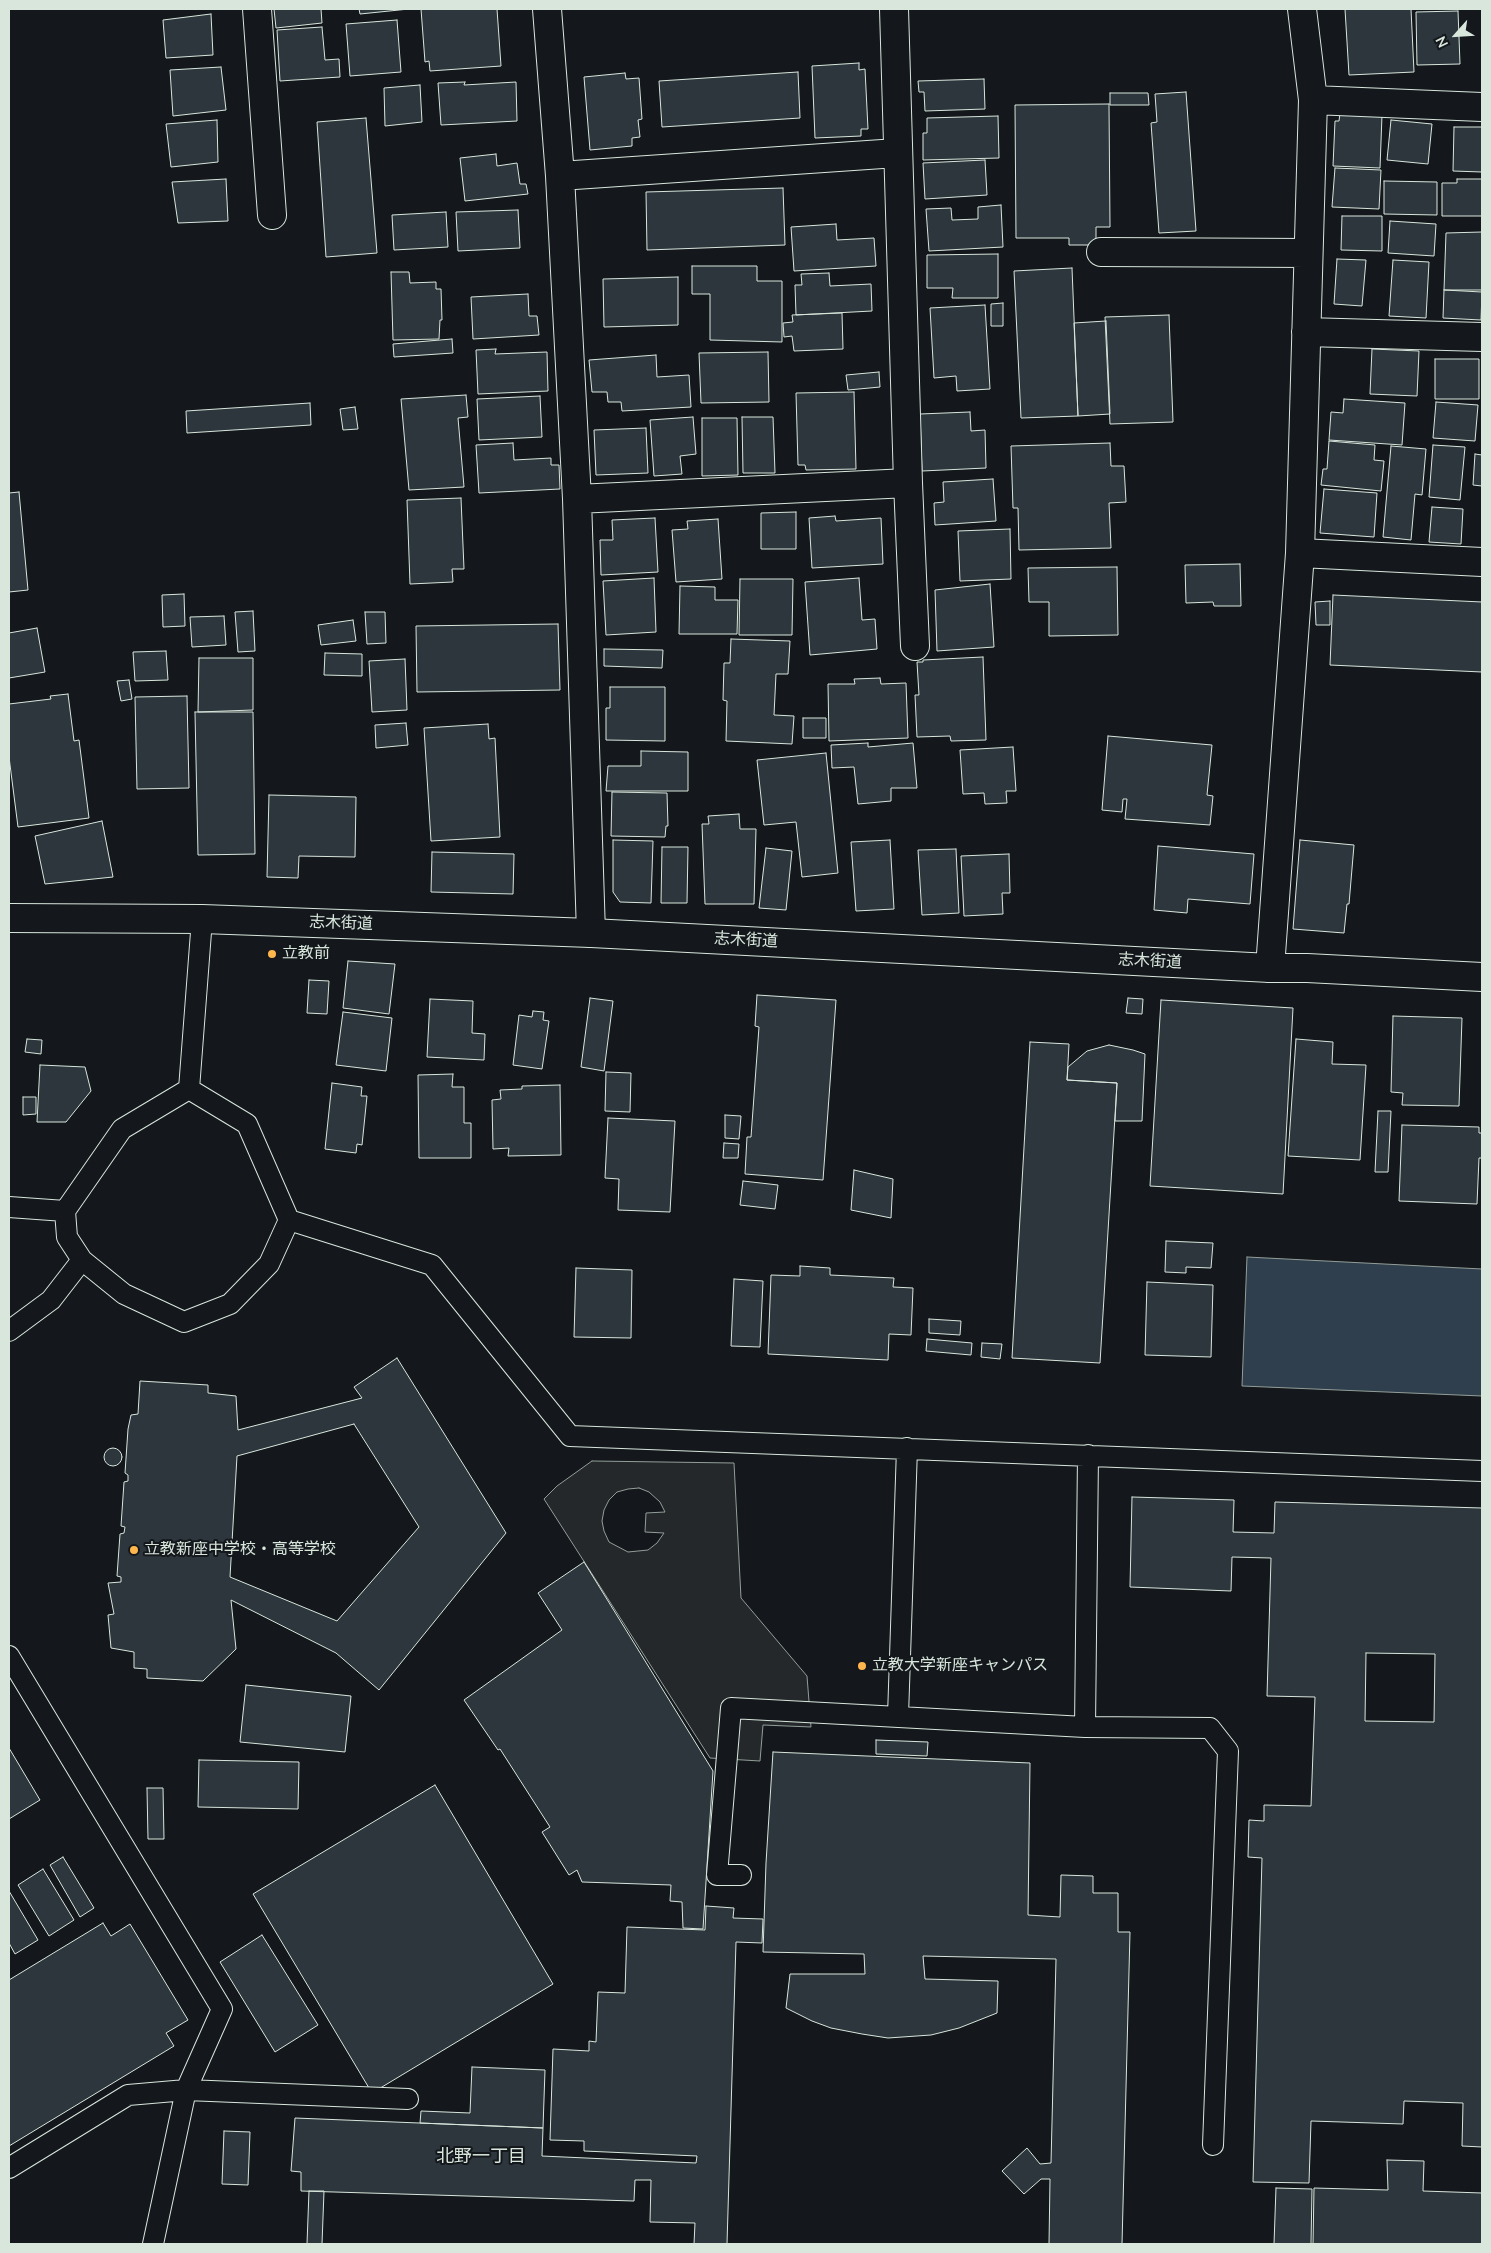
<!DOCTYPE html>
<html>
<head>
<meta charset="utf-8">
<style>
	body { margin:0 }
	#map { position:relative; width:1491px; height:2253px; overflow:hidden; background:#14181c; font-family:"Nunito Sans",sans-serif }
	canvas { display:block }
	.frame { position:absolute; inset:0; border:10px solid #d8e6dc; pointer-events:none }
	.north { position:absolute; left:1431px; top:10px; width:50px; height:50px; -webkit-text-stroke:4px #14181c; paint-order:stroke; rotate:244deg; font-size:14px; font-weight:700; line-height:20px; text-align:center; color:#d8e6dc }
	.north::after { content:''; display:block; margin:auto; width:18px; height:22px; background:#d8e6dc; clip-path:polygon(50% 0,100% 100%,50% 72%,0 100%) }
</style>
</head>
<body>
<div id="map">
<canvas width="1491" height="2253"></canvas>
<div class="frame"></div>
<div class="north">N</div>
</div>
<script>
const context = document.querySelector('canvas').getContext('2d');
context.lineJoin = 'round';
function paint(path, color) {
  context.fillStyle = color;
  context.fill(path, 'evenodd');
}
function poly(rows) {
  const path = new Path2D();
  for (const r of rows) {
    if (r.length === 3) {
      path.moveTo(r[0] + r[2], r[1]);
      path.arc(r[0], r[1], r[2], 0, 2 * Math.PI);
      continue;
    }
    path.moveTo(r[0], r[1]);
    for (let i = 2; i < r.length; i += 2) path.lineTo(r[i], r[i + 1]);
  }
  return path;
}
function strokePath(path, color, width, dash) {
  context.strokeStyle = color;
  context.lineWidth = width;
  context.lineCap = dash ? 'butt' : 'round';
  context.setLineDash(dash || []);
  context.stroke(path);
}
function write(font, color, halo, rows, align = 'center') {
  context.font = font + ' "Nunito Sans","Noto Sans JP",sans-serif';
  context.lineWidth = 4;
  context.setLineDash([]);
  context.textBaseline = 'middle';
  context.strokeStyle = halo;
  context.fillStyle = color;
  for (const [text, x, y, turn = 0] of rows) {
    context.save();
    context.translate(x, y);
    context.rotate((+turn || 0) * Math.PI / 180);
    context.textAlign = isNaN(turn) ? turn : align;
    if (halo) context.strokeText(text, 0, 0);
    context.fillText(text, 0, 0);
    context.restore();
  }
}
const parking = poly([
	[592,1461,734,1463,741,1598,807,1676,811,1727,763,1725,760,1761,710,1758,544,1499,557,1486,592,1461],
	[639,1488,649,1492,660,1502,665,1512,646,1513,645,1532,664,1533,657,1543,648,1550,628,1552,609,1542,604,1531,602,1521,604,1510,609,1500,617,1492,628,1489,639,1488]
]);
paint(parking, '#24282b');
strokePath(parking, '#939e99', 1);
const water = poly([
	[1247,1257,1482,1269,1482,1396,1242,1386,1247,1257]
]);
paint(water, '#2f3f4d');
strokePath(water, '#939e99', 1);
const building = poly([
	[274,9,321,9,322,23,276,28,274,9],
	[359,9,409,9,360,14,359,9],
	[421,9,497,9,501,66,430,71,429,61,425,62,421,9],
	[1345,9,1411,9,1414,72,1349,75,1345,9],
	[1458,11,1460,64,1417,65,1416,12,1458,11],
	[211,14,213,55,166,58,163,20,211,14],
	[397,20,401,72,350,76,346,24,397,20],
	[322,27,325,60,339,59,340,77,280,81,277,30,322,27],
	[859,63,859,70,865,69,868,129,861,129,861,136,815,138,812,66,859,63],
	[221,67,226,110,173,116,170,70,221,67],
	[798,72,800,118,662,127,659,81,798,72],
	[625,73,626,79,639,78,642,119,638,120,640,137,632,138,632,146,590,150,584,77,625,73],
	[984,79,985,109,925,111,924,92,919,92,918,81,984,79],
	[465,82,464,85,516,82,517,121,441,125,438,83,465,82],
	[420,85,422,122,385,126,384,88,420,85],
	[1186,92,1196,231,1159,233,1151,123,1157,122,1155,94,1186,92],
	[1110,93,1148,93,1149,105,1110,105,1110,93],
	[1109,104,1110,227,1096,227,1096,245,1069,245,1069,238,1016,238,1015,105,1109,104],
	[1340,113,1382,115,1380,168,1333,166,1335,121,1339,121,1340,113],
	[998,116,999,158,923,160,923,133,927,133,927,118,998,116],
	[366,118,377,253,326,257,317,122,366,118],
	[217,120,218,162,171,167,166,124,217,120],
	[1391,120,1432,124,1428,164,1387,160,1391,120],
	[1454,127,1482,127,1482,172,1453,171,1454,127],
	[496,154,497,166,517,163,520,184,526,184,528,194,465,201,460,158,496,154],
	[985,160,987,195,925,199,923,163,985,160],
	[1335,168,1381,170,1379,209,1332,207,1335,168],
	[226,179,228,221,178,223,172,182,226,179],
	[1457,179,1482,179,1482,216,1442,216,1442,183,1457,183,1457,179],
	[1384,181,1437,182,1437,215,1384,214,1384,181],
	[783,188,785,245,647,250,646,192,783,188],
	[1001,205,1003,247,929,251,926,209,951,208,952,220,978,219,978,207,1001,205],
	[518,210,520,248,458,251,456,212,518,210],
	[446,212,448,247,394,250,392,215,446,212],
	[1342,216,1382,216,1382,251,1341,250,1342,216],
	[1390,221,1436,224,1434,256,1388,253,1390,221],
	[836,224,837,240,874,238,876,266,794,271,791,227,836,224],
	[1482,232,1482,290,1444,290,1446,233,1482,232],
	[998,254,998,298,952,298,953,288,927,288,927,255,998,254],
	[1337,259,1366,260,1362,306,1334,304,1337,259],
	[1393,260,1429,262,1426,318,1389,316,1393,260],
	[692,266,757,266,757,281,782,281,782,342,710,340,710,294,692,294,692,266],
	[1072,268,1078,416,1021,418,1014,271,1072,268],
	[391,272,409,272,410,283,436,282,436,289,441,289,442,320,440,320,439,339,393,340,391,272],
	[829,273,830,286,871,284,872,311,796,315,795,285,802,285,801,274,829,273],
	[678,277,678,325,604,327,603,279,678,277],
	[1444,290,1482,292,1481,320,1443,318,1444,290],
	[528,294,529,316,537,316,539,335,473,339,471,297,528,294],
	[1003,303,1003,326,991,326,991,304,1003,303],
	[985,305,990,389,957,391,956,376,934,378,930,308,985,305],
	[842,313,843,349,794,351,792,336,784,337,783,323,793,322,792,315,842,313],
	[1169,315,1173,422,1110,424,1105,317,1169,315],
	[1106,321,1110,414,1078,416,1074,323,1106,321],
	[452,339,453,353,394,357,393,344,452,339],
	[496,349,495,354,547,352,548,391,478,394,476,350,496,349],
	[1372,349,1419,351,1417,396,1370,394,1372,349],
	[768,352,769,402,701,403,699,353,768,352],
	[656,355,657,377,689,375,691,407,622,411,621,402,608,402,607,392,592,392,589,360,656,355],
	[1435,359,1479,359,1479,399,1435,399,1435,359],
	[879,372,880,387,848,390,846,375,879,372],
	[854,392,856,469,806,470,805,465,798,465,796,393,854,392],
	[466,395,468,417,458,418,464,487,409,490,401,399,466,395],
	[540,396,542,437,479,440,477,399,540,396],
	[1344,399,1405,403,1402,445,1329,440,1331,412,1343,413,1344,399],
	[1436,402,1478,405,1475,441,1433,438,1436,402],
	[310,403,311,425,187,433,186,411,310,403],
	[355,407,358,429,343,430,340,409,355,407],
	[970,412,971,431,985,430,986,468,922,471,920,414,970,412],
	[693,417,696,454,680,456,682,474,654,476,650,420,693,417],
	[742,417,773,417,775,473,743,473,742,417],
	[702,418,737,418,738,475,702,476,702,418],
	[646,428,648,473,596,475,594,430,646,428],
	[1329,441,1375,445,1374,460,1384,461,1381,491,1321,485,1323,469,1327,469,1329,441],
	[513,443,514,460,551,458,551,465,559,465,560,489,479,493,476,445,513,443],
	[1110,443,1111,466,1124,466,1126,502,1109,503,1111,548,1019,550,1018,508,1013,508,1011,446,1110,443],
	[1433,445,1465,447,1460,500,1429,497,1433,445],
	[1391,446,1426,449,1422,495,1415,494,1411,540,1383,537,1391,446],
	[1475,454,1482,455,1482,486,1473,485,1475,454],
	[993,479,996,521,935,525,934,503,944,502,943,482,993,479],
	[1324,489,1377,493,1374,537,1320,533,1324,489],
	[19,492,28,590,9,592,9,493,19,492],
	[461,498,464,569,452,569,453,582,410,584,407,500,461,498],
	[1432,507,1463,509,1461,544,1429,542,1432,507],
	[796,512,796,549,761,549,761,513,796,512],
	[835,516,836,521,881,518,883,564,812,568,809,518,835,516],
	[655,518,658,572,601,575,600,540,613,540,612,520,655,518],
	[718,519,722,579,676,582,672,530,688,529,687,521,718,519],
	[1010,529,1011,579,960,581,958,531,1010,529],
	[1240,564,1241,606,1214,606,1213,602,1186,603,1185,565,1240,564],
	[1117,567,1118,635,1049,636,1049,602,1029,602,1028,568,1117,567],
	[654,578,656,632,606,635,603,581,654,578],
	[859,578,862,620,875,619,877,649,810,655,805,582,859,578],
	[740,579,793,579,792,635,739,635,740,579],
	[990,584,994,647,937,651,935,590,990,584],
	[680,586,715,587,715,600,738,600,737,634,679,634,680,586],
	[184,594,185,626,163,627,162,595,184,594],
	[1333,595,1482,602,1482,672,1330,665,1333,595],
	[1330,601,1330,625,1316,625,1315,602,1330,601],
	[253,611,255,651,238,652,235,612,253,611],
	[365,612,385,612,386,643,367,644,365,612],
	[224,616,226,645,192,647,190,617,224,616],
	[353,620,356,641,321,645,318,625,353,620],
	[558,624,560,690,417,692,416,626,558,624],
	[37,628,45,672,9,678,9,633,37,628],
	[731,639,790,641,788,674,776,674,774,715,794,716,792,744,726,741,727,701,723,700,724,663,730,663,731,639],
	[604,649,663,650,662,668,604,666,604,649],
	[166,651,168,680,135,681,133,652,166,651],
	[325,653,362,654,362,676,324,675,325,653],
	[983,657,986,740,951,741,950,736,917,737,915,695,919,695,917,662,923,662,923,660,983,657],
	[199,658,253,658,253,710,198,712,199,658],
	[405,659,407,710,372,712,369,661,405,659],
	[880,678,881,684,906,683,908,738,829,741,828,684,855,684,854,679,880,678],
	[129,680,132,699,121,701,117,681,129,680],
	[610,687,665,687,665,741,606,740,606,708,610,708,610,687],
	[68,694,74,741,79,740,89,818,18,827,9,757,9,704,51,699,50,696,68,694],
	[187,696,189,788,137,789,135,697,187,696],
	[195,712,253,712,255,854,198,855,195,712],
	[803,718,826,718,826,738,803,738,803,718],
	[406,723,408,745,376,748,375,725,406,723],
	[488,724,489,739,495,738,500,837,431,841,424,728,488,724],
	[1108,736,1212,745,1207,795,1213,796,1210,825,1125,819,1127,799,1123,799,1122,812,1102,810,1108,736],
	[868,743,868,747,913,743,917,788,891,788,891,801,858,804,854,767,832,768,831,745,868,743],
	[1013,747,1016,791,1006,791,1007,803,985,804,984,793,963,794,960,750,1013,747],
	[641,751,688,752,688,791,606,791,608,766,641,766,641,751],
	[826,753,838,873,802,877,796,822,764,825,757,760,826,753],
	[612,792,667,793,668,826,666,826,665,837,611,836,612,792],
	[269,795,356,797,355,857,299,856,298,878,267,877,269,795],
	[739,814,740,829,756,829,754,904,705,904,702,824,709,824,708,816,739,814],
	[102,821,113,877,45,884,35,836,102,821],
	[613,840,653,841,651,903,620,902,613,892,613,840],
	[890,840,894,909,856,911,851,842,890,840],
	[1300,840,1354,845,1349,904,1347,904,1344,933,1293,929,1300,840],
	[1158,846,1254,854,1250,904,1188,899,1187,913,1154,910,1158,846],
	[662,847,688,847,687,903,661,903,662,847],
	[766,848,792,851,786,910,759,908,766,848],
	[956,849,959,913,922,915,918,850,956,849],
	[432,852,514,854,513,894,431,892,432,852],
	[1009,854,1010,893,1002,893,1003,914,964,916,961,856,1009,854],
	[348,961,395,964,389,1014,343,1008,348,961],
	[309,980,329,981,327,1014,307,1013,309,980],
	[757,995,836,1000,823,1180,745,1174,747,1137,751,1137,759,1027,755,1026,757,995],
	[590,998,613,1001,604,1071,581,1067,590,998],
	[1128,998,1143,999,1142,1014,1126,1013,1128,998],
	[430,999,473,1001,472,1033,485,1034,484,1060,427,1057,430,999],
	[1161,1000,1293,1008,1283,1194,1150,1186,1161,1000],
	[533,1011,544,1012,543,1020,549,1021,542,1069,513,1065,519,1015,532,1017,533,1011],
	[343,1012,392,1018,386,1071,336,1065,343,1012],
	[1393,1016,1462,1018,1459,1106,1402,1105,1403,1093,1391,1092,1393,1016],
	[27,1039,42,1040,41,1054,25,1052,27,1039],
	[1296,1039,1333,1042,1332,1064,1366,1065,1360,1160,1288,1156,1296,1039],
	[1030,1042,1069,1044,1067,1080,1117,1083,1100,1363,1012,1358,1030,1042],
	[1109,1045,1133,1050,1145,1054,1142,1121,1115,1121,1117,1083,1067,1080,1068,1067,1087,1051,1109,1045],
	[40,1065,85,1067,91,1091,66,1122,37,1122,40,1065],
	[606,1072,631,1073,630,1112,605,1111,606,1072],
	[453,1074,452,1087,464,1087,464,1123,471,1123,471,1158,419,1158,418,1075,453,1074],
	[332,1083,362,1087,361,1096,367,1096,362,1145,357,1144,356,1153,325,1149,332,1083],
	[560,1085,561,1155,508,1156,509,1148,493,1149,492,1100,501,1099,500,1090,522,1089,522,1086,560,1085],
	[23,1097,36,1097,36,1114,23,1115,23,1097],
	[1378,1111,1391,1111,1388,1172,1375,1172,1378,1111],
	[725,1115,741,1116,739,1139,725,1138,725,1115],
	[608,1118,675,1121,670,1212,618,1210,619,1179,605,1178,608,1118],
	[1402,1125,1479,1127,1479,1133,1482,1133,1482,1158,1479,1158,1477,1204,1399,1201,1402,1125],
	[724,1143,739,1144,738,1158,723,1158,724,1143],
	[854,1170,893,1179,891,1218,851,1210,854,1170],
	[743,1181,778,1185,775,1209,740,1205,743,1181],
	[1166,1241,1213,1243,1211,1268,1186,1267,1186,1273,1165,1272,1166,1241],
	[800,1266,830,1268,830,1275,894,1278,893,1287,913,1288,911,1335,889,1334,888,1360,768,1354,771,1275,800,1276,800,1266],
	[576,1268,632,1270,631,1338,574,1337,576,1268],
	[734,1279,763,1281,760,1347,731,1346,734,1279],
	[1147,1282,1213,1285,1211,1357,1145,1355,1147,1282],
	[929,1319,961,1321,960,1335,929,1333,929,1319],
	[927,1339,972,1343,971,1355,926,1351,927,1339],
	[982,1343,1002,1344,1000,1359,981,1357,982,1343],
	[397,1358,506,1533,379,1690,336,1653,231,1600,236,1649,203,1681,147,1678,147,1669,134,1668,134,1652,111,1648,108,1615,114,1614,108,1583,121,1582,121,1577,117,1576,120,1534,124,1533,125,1527,121,1526,124,1482,128,1481,128,1475,125,1473,128,1429,131,1415,138,1414,140,1381,208,1385,208,1393,236,1396,238,1430,362,1398,354,1387,397,1358],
	[354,1424,419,1527,337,1621,230,1577,237,1456,354,1424],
	[113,1457,9],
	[1132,1497,1234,1500,1233,1532,1274,1533,1275,1502,1482,1508,1482,2147,1462,2146,1463,2103,1404,2101,1403,2124,1311,2121,1309,2183,1253,2182,1262,1858,1248,1857,1249,1820,1264,1821,1264,1805,1311,1806,1315,1697,1267,1696,1271,1558,1232,1557,1231,1591,1130,1587,1132,1497],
	[1366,1653,1435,1654,1434,1722,1365,1721,1366,1653],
	[584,1562,713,1771,703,1929,683,1928,682,1902,670,1901,671,1885,582,1882,577,1870,569,1875,542,1832,550,1827,500,1749,498,1750,464,1700,562,1630,538,1593,584,1562],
	[246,1685,351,1696,345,1752,240,1742,246,1685],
	[876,1740,928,1742,927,1756,876,1754,876,1740],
	[9,1748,40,1800,9,1819,9,1748],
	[773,1752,1030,1763,1028,1915,1060,1917,1061,1875,1093,1876,1093,1893,1118,1893,1118,1932,1130,1932,1122,2244,1049,2244,1050,2179,1041,2179,1024,2194,1002,2171,1027,2148,1040,2164,1051,2163,1056,1959,923,1956,925,1979,998,1981,997,2013,959,2028,931,2035,888,2038,862,2034,831,2028,812,2021,786,2008,790,1974,865,1974,864,1954,763,1952,766,1863,773,1752],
	[199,1760,299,1762,298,1809,198,1807,199,1760],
	[435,1785,553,1984,372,2093,253,1894,435,1785],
	[147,1788,163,1788,164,1839,148,1839,147,1788],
	[63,1857,94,1908,80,1917,50,1865,63,1857],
	[43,1869,74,1920,49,1936,18,1885,43,1869],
	[9,1891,38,1940,15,1954,9,1943,9,1891],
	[706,1906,734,1908,733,1918,763,1919,762,1943,736,1942,727,2244,694,2244,695,2223,650,2222,651,2180,635,2180,634,2201,301,2191,301,2172,291,2171,295,2118,543,2128,542,2156,696,2163,697,2156,584,2151,584,2141,550,2140,553,2049,589,2051,589,2041,596,2042,598,1992,625,1993,627,1927,705,1930,706,1906],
	[103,1923,111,1936,130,1924,188,2020,166,2033,174,2046,9,2146,9,1980,103,1923],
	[262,1935,318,2025,275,2052,220,1962,262,1935],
	[472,2067,545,2070,543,2128,420,2123,421,2111,470,2113,472,2067],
	[224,2131,250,2132,248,2185,222,2184,224,2131],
	[1387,2160,1424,2161,1423,2191,1482,2193,1482,2244,1313,2244,1314,2188,1388,2190,1387,2160],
	[1276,2188,1312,2189,1311,2244,1274,2244,1276,2188],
	[309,2191,324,2191,322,2244,307,2244,309,2191]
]);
paint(building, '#2c363c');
strokePath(building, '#d8e6dc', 1);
const lane = poly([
	[189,1089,247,1124,289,1220,432,1265,570,1436,1482,1471],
	[9,1207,65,1211],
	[82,1260,124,1294,184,1322,230,1304,269,1264,289,1220],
	[9,1331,51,1300,82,1260,67,1237,65,1211,122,1129,189,1089,202,919],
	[9,1656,222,2009,186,2090,153,2244],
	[898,1716,907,1448],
	[1085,1727,1088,1455],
	[741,1875,717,1875,731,1708,1085,1727,1210,1728,1228,1751,1213,2145],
	[9,2168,128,2095,186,2090,408,2099]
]);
const street = poly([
	[257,9,272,215],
	[547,9,560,176,577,499,591,933],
	[1313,100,1482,107],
	[560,176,897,153],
	[1101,252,1308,253],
	[1306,332,1482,337],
	[908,483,915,646],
	[577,499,908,483,894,9],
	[1300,553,1482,562],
	[1270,968,1300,553,1313,100,1302,9]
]);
const primary = poly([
	[9,918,202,919,591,933,1270,968,1307,968,1482,977]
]);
strokePath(lane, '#d8e6dc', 22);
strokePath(street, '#d8e6dc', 30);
strokePath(primary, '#d8e6dc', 30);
strokePath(lane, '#14181c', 20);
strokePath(street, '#14181c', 28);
strokePath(primary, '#14181c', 28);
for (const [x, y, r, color] of [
	[272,954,5,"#ffb74d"],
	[134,1550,5,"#ffb74d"],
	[862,1666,5,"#ffb74d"]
]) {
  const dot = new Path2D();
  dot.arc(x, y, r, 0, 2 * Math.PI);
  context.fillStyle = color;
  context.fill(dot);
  strokePath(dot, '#14181c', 2);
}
write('16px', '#d8e6dc', '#14181c', [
	["志木街道",341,924,2],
	["志木街道",746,941,3],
	["志木街道",1150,962,3]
]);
write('16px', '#d8e6dc', '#14181c', [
	["立教前",282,954],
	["立教新座中学校・高等学校",144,1550],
	["立教大学新座キャンパス",872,1666]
], 'left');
write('18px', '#d8e6dc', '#14181c', [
	["北野一丁目",481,2158]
]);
</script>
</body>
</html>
